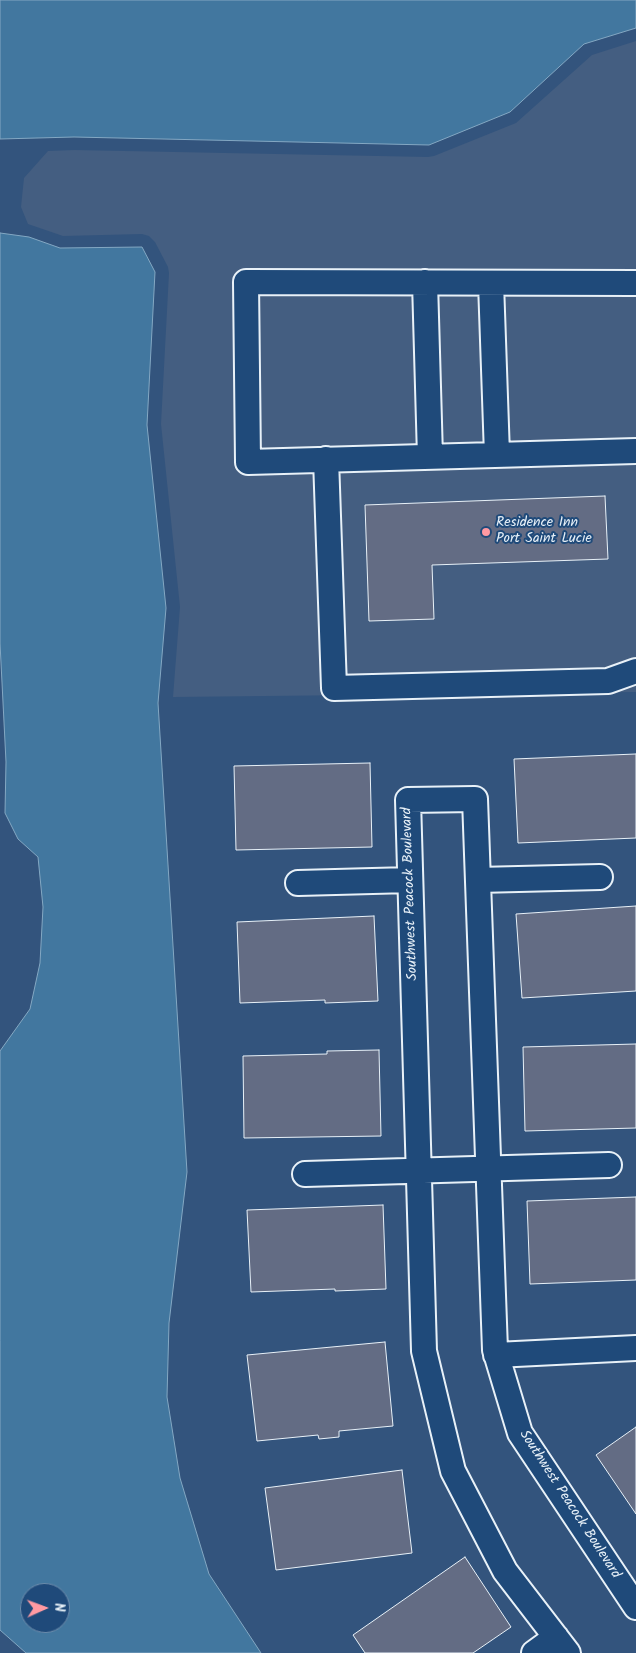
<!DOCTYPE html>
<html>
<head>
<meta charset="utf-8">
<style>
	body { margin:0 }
	#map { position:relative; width:636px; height:1653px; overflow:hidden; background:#33547d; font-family:Kalam,sans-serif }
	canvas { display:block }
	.north { position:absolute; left:20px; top:1583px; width:50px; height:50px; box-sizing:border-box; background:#1f4a7a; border:1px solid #6f8dac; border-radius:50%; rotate:88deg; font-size:14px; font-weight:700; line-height:20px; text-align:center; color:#e8f1f8 }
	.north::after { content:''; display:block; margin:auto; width:18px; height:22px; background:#ff9aa2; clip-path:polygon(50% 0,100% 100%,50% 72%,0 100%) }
</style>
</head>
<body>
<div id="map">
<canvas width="636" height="1653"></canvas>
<div class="north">N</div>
</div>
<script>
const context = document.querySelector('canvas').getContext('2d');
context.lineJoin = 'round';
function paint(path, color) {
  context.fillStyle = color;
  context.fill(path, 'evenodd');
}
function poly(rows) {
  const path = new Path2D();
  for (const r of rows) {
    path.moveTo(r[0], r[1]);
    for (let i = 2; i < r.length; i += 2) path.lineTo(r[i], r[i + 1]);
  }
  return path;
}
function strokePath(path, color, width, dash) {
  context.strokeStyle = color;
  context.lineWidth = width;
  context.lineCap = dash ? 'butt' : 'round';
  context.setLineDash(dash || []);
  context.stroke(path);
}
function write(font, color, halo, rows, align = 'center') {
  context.font = font + ' Kalam,sans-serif';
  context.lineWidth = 4;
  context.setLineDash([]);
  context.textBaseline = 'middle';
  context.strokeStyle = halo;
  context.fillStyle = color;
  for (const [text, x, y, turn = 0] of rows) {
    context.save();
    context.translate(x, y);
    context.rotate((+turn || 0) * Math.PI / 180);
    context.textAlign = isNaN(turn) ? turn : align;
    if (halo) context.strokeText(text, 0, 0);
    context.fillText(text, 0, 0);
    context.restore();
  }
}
paint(poly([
	[636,41,636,692,173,697,180,607,161,424,169,273,168,267,155,242,149,236,142,234,63,236,28,224,21,207,24,178,48,151,74,150,428,157,434,156,516,123,592,55]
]), '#445e81');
const water = poly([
	[0,0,636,0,636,28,584,44,510,112,429,145,74,137,0,139,0,0],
	[0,233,29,237,60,248,142,247,155,272,147,425,166,608,158,703,187,1172,169,1323,167,1397,180,1478,209,1574,261,1653,26,1653,0,1630,0,1051,30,1009,40,963,43,907,38,857,18,839,5,813,6,762,0,643,0,233],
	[30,1593,60,1593,60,1623,30,1623,30,1593]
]);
paint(water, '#42779f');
strokePath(water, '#84a8c3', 1);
const building = poly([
	[605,496,608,559,432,565,434,619,369,621,365,505,605,496],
	[636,754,636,838,518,843,514,759,636,754],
	[370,763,372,847,236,850,234,766,370,763],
	[636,906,636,991,522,998,516,914,636,906],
	[374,916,378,1001,325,1003,325,1000,240,1003,237,922,374,916],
	[636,1044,636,1128,525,1131,523,1047,636,1044],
	[379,1050,381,1136,244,1138,243,1056,327,1054,327,1051,379,1050],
	[636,1197,636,1280,530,1284,527,1201,636,1197],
	[383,1205,386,1289,335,1291,335,1289,251,1292,247,1210,383,1205],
	[385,1342,393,1426,339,1431,339,1437,319,1439,318,1435,257,1441,247,1355,385,1342],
	[636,1427,636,1514,596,1455,636,1427],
	[402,1470,412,1553,276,1570,265,1488,402,1470],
	[465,1557,511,1627,473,1653,365,1653,353,1635,465,1557]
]);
paint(building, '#636c84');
strokePath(building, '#e8f1f8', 1);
const minor = poly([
	[425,282,430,457],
	[491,283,497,455],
	[636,283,246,282,248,462,636,451],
	[326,459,334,688,608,681,636,671],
	[478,880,600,877],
	[298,883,410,880],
	[305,1174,609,1165],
	[496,1355,636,1348],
	[534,1653,556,1637],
	[568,1653,505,1571,453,1471,424,1351,408,800,475,799,495,1350,520,1433,636,1607]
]);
strokePath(minor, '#e8f1f8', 28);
strokePath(minor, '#1f4a7a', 24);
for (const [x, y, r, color] of [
	[486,532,5,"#ff9aa2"]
]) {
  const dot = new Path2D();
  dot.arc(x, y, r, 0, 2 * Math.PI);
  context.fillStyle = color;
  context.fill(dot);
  strokePath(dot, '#1f4a7a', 2);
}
write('14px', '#e8f1f8', '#1f4a7a', [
	["Residence Inn",496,524],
	["Port Saint Lucie",496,540]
], 'left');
write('14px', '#e8f1f8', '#1f4a7a', [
	["Southwest Peacock Boulevard",411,894,-92],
	["Southwest Peacock Boulevard",569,1505,57]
]);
</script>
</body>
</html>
